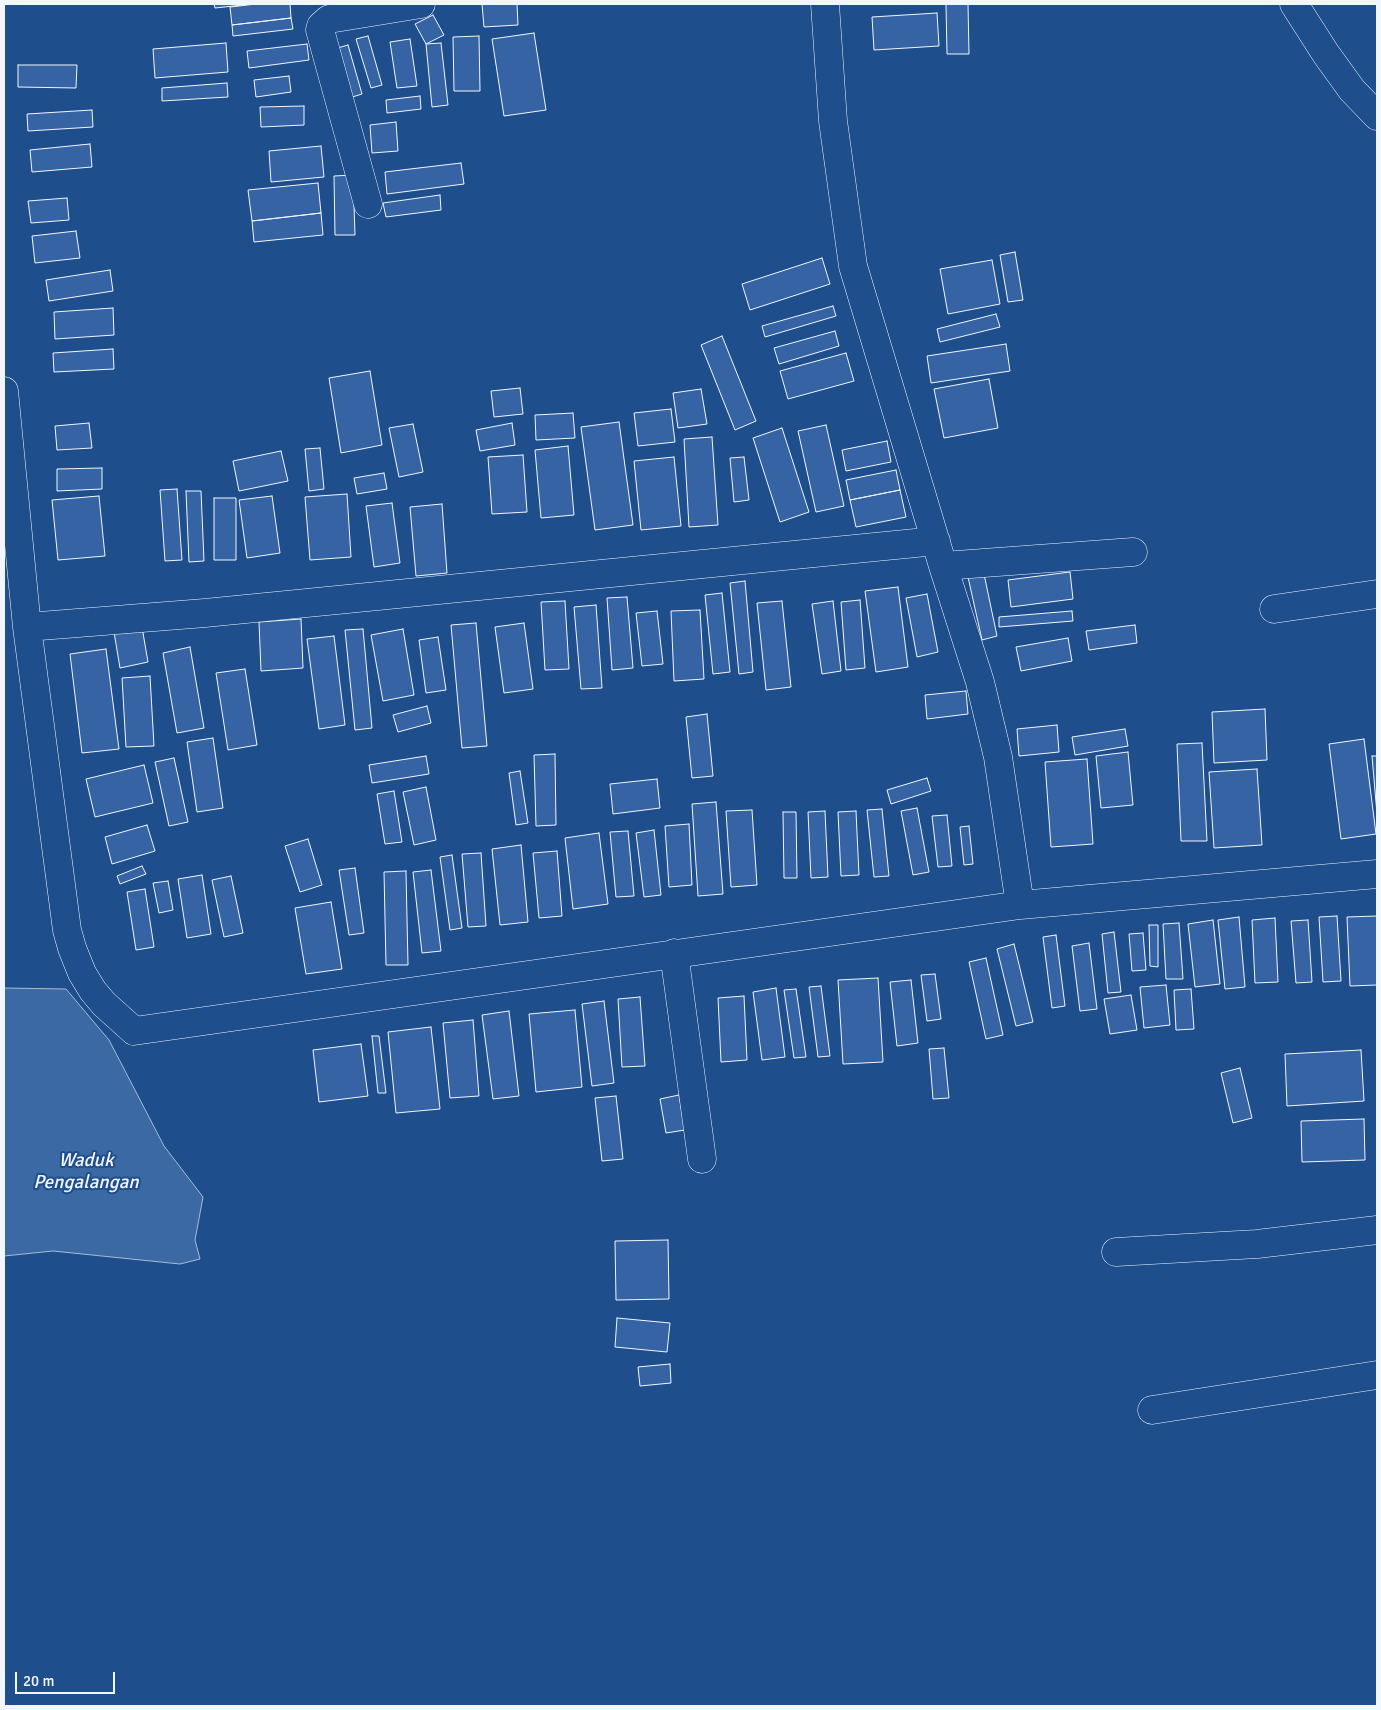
<!DOCTYPE html>
<style>
body{margin:0}
#map{position:relative;width:1381px;height:1710px;overflow:hidden;background:#1f4e8c;font-family:Signika,sans-serif}
canvas{display:block}
.frame{position:absolute;inset:0;border:5px solid #f2f6ff;pointer-events:none}
.scale{position:absolute;left:15px;top:1672px;width:100px;height:22px;box-sizing:border-box;border:2px solid #f2f6ff;border-top:0;padding-left:6px;font-size:15px;line-height:18px;white-space:nowrap;color:#f2f6ff;-webkit-text-stroke:4px #1f4e8c;paint-order:stroke}
</style>
<div id="map">
<canvas width="1381" height="1710"></canvas>
<div class="frame"></div>
<div class="scale">20 m</div>
</div>
<script>
const ctx = document.querySelector('canvas').getContext('2d');
ctx.lineJoin = 'round';
function fillPath(path, color) { ctx.fillStyle = color; ctx.fill(path, 'evenodd'); }
const toPath = rows => new Path2D(rows.map(r => 'M' + r).join(''));
function stroke(path, color, width, dash) { ctx.strokeStyle = color; ctx.lineWidth = width; ctx.lineCap = dash ? 'butt' : 'round'; ctx.setLineDash(dash || []); ctx.stroke(path); }
function drawText(font, color, halo, rows, align = 'center') {
  ctx.font = font + ' Signika,sans-serif'; ctx.lineWidth = 4; ctx.setLineDash([]); ctx.textBaseline = 'middle'; ctx.strokeStyle = halo; ctx.fillStyle = color; for (const [text, x, y, turn = 0] of rows) {
    ctx.save(); ctx.translate(x, y); ctx.rotate((+turn || 0) * Math.PI / 180); ctx.textAlign = isNaN(turn) ? turn : align; if (halo) ctx.strokeText(text, 0, 0); ctx.fillText(text, 0, 0); ctx.restore();
  }
}
const water = toPath([
 [4,988,66,989,109,1040,164,1146,203,1197,195,1240,200,1259,180,1264,53,1251,4,1256,4,988]
]);
fillPath(water, '#3b69a3');
stroke(water, '#a8bbd7', 1);
const building = toPath([
 [214,4,252,4,215,8,214,4],
 [256,4,290,4,291,18,232,25,230,7,256,4],
 [482,4,517,4,518,25,484,27,482,4],
 [946,4,968,4,969,54,947,54,946,4],
 [937,13,939,46,874,50,872,17,937,13],
 [433,15,444,35,426,44,415,24,433,15],
 [291,18,293,29,233,36,232,25,291,18],
 [534,33,546,110,504,116,492,39,534,33],
 [368,36,382,85,371,88,356,39,368,36],
 [479,36,480,91,454,91,453,37,479,36],
 [410,39,417,86,397,88,390,42,410,39],
 [226,43,228,72,155,78,153,49,226,43],
 [441,43,448,105,432,107,426,44,441,43],
 [307,44,309,60,249,68,247,51,307,44],
 [348,45,362,94,349,98,334,49,348,45],
 [18,65,77,65,76,88,18,87,18,65],
 [289,76,291,92,256,97,254,80,289,76],
 [227,83,228,97,162,101,162,88,227,83],
 [420,96,421,109,387,113,386,100,420,96],
 [304,106,304,125,261,127,260,107,304,106],
 [92,110,93,127,28,131,27,114,92,110],
 [396,122,398,151,372,153,370,125,396,122],
 [90,144,92,167,32,172,30,150,90,144],
 [321,146,324,177,271,182,269,151,321,146],
 [461,163,464,184,387,194,385,172,461,163],
 [353,175,355,235,335,235,334,176,353,175],
 [318,183,321,213,252,221,248,190,318,183],
 [440,195,441,210,386,217,383,203,440,195],
 [67,198,69,220,31,223,28,201,67,198],
 [321,213,323,235,254,242,252,221,321,213],
 [76,231,80,258,35,263,32,236,76,231],
 [1015,252,1023,300,1008,302,1000,255,1015,252],
 [822,258,830,284,750,310,742,284,822,258],
 [992,260,1000,304,948,314,940,269,992,260],
 [110,270,113,291,49,301,46,280,110,270],
 [833,306,836,316,765,337,762,326,833,306],
 [113,308,114,335,55,339,54,312,113,308],
 [996,314,1000,327,940,342,937,329,996,314],
 [835,331,839,346,779,364,774,348,835,331],
 [722,336,756,421,735,430,701,345,722,336],
 [1006,344,1010,371,931,383,927,356,1006,344],
 [113,349,114,369,54,372,53,353,113,349],
 [846,353,854,381,788,399,780,371,846,353],
 [370,371,382,445,341,453,329,378,370,371],
 [989,379,998,428,944,438,934,389,989,379],
 [520,388,523,414,494,417,491,391,520,388],
 [701,389,707,424,678,428,673,393,701,389],
 [671,409,675,442,638,446,634,413,671,409],
 [573,413,575,438,536,440,535,415,573,413],
 [619,422,633,525,595,530,581,427,619,422],
 [89,423,92,448,57,450,55,426,89,423],
 [512,423,515,445,480,451,476,430,512,423],
 [413,424,423,472,399,477,389,428,413,424],
 [826,425,844,506,816,512,798,431,826,425],
 [782,428,809,512,780,522,753,438,782,428],
 [712,437,718,525,689,527,684,439,712,437],
 [887,441,891,462,846,471,842,450,887,441],
 [568,446,574,515,541,518,535,450,568,446],
 [320,448,324,489,309,491,305,449,320,448],
 [281,451,288,481,239,491,233,461,281,451],
 [523,455,527,512,492,514,488,457,523,455],
 [674,457,681,526,641,530,634,461,674,457],
 [744,457,749,500,734,502,730,458,744,457],
 [102,468,102,489,57,491,57,469,102,468],
 [896,470,900,490,850,500,846,480,896,470],
 [384,473,387,489,357,494,354,478,384,473],
 [177,489,182,560,165,561,160,490,177,489],
 [900,490,906,517,856,527,850,500,900,490],
 [186,491,201,491,204,561,189,562,186,491],
 [347,494,351,557,310,560,305,497,347,494],
 [99,496,105,556,58,560,52,500,99,496],
 [272,496,280,553,247,558,239,500,272,496],
 [214,498,236,498,236,560,214,560,214,498],
 [392,503,400,563,374,567,366,506,392,503],
 [442,504,447,573,416,576,410,507,442,504],
 [1070,572,1073,599,1011,607,1008,580,1070,572],
 [984,574,997,636,982,640,968,577,984,574],
 [745,581,753,672,739,674,730,583,745,581],
 [898,587,908,667,876,672,865,591,898,587],
 [722,593,730,672,713,674,705,595,722,593],
 [927,594,938,652,917,657,906,598,927,594],
 [627,597,633,668,612,670,607,598,627,597],
 [860,600,865,668,846,670,841,602,860,600],
 [565,601,569,669,545,670,541,602,565,601],
 [782,601,791,687,766,690,757,603,782,601],
 [833,601,841,671,822,674,812,604,833,601],
 [596,605,602,688,581,689,574,607,596,605],
 [700,610,704,679,674,681,671,611,700,610],
 [657,611,663,664,642,666,636,613,657,611],
 [1072,611,1073,621,999,627,999,617,1072,611],
 [301,619,303,668,261,671,259,622,301,619],
 [476,623,487,746,462,748,451,625,476,623],
 [524,623,533,689,504,693,495,627,524,623],
 [1135,625,1137,643,1089,650,1086,631,1135,625],
 [142,627,148,662,120,668,114,632,142,627],
 [363,629,372,728,355,730,345,630,363,629],
 [403,629,414,695,383,701,371,635,403,629],
 [334,636,345,725,319,729,307,639,334,636],
 [438,637,446,690,426,693,419,640,438,637],
 [1068,638,1072,661,1021,671,1016,647,1068,638],
 [190,647,204,728,177,733,163,653,190,647],
 [106,649,119,749,82,753,70,654,106,649],
 [245,669,257,745,228,750,216,673,245,669],
 [150,676,154,746,126,747,122,678,150,676],
 [966,691,968,714,927,719,925,695,966,691],
 [427,706,431,723,398,732,393,715,427,706],
 [1265,709,1267,760,1214,763,1212,712,1265,709],
 [707,714,713,776,692,778,686,717,707,714],
 [1057,725,1059,752,1019,756,1017,729,1057,725],
 [1125,729,1128,746,1075,755,1072,737,1125,729],
 [213,738,223,808,197,812,187,742,213,738],
 [1364,739,1376,834,1341,839,1329,744,1364,739],
 [1202,743,1207,841,1181,841,1177,744,1202,743],
 [1128,752,1133,805,1101,808,1096,756,1128,752],
 [555,754,556,825,536,826,534,755,555,754],
 [426,756,429,774,372,783,369,765,426,756],
 [1372,756,1377,756,1377,814,1372,756],
 [174,758,188,822,169,826,155,762,174,758],
 [1087,759,1093,844,1051,847,1045,762,1087,759],
 [144,765,153,803,95,817,86,779,144,765],
 [1257,769,1262,845,1214,848,1209,772,1257,769],
 [520,771,528,823,516,825,509,773,520,771],
 [927,778,931,791,891,804,887,790,927,778],
 [657,779,660,808,613,814,610,784,657,779],
 [426,787,436,840,414,845,403,792,426,787],
 [394,791,402,842,385,844,377,794,394,791],
 [716,802,723,894,698,896,692,804,716,802],
 [917,808,929,872,913,875,901,811,917,808],
 [882,809,889,876,874,877,867,810,882,809],
 [752,810,757,885,731,887,726,811,752,810],
 [825,811,828,877,811,878,808,812,825,811],
 [856,811,859,875,841,876,838,812,856,811],
 [783,812,796,812,797,878,784,878,783,812],
 [947,815,952,866,938,867,932,816,947,815],
 [689,824,692,885,669,887,665,826,689,824],
 [147,825,155,851,112,864,105,837,147,825],
 [969,826,973,864,964,865,960,827,969,826],
 [654,830,661,895,644,897,636,833,654,830],
 [628,831,634,896,616,897,610,832,628,831],
 [599,833,608,904,573,909,565,838,599,833],
 [308,839,322,885,300,892,285,846,308,839],
 [521,845,528,922,500,925,492,849,521,845],
 [557,851,562,916,539,918,533,853,557,851],
 [481,853,486,926,468,927,462,854,481,853],
 [452,855,462,928,450,930,440,857,452,855],
 [142,866,146,874,120,884,117,876,142,866],
 [355,868,364,933,349,935,339,870,355,868],
 [431,870,441,951,422,953,413,872,431,870],
 [406,871,408,965,386,965,384,872,406,871],
 [202,875,211,934,187,938,178,879,202,875],
 [231,876,243,933,224,937,212,880,231,876],
 [168,881,173,910,159,913,153,883,168,881],
 [145,889,154,947,136,950,127,892,145,889],
 [331,902,342,969,306,974,295,908,331,902],
 [1337,916,1341,981,1323,982,1319,917,1337,916],
 [1377,916,1377,985,1350,986,1347,917,1377,916],
 [1239,917,1245,987,1225,989,1218,920,1239,917],
 [1275,918,1278,982,1255,983,1252,920,1275,918],
 [1213,920,1220,984,1195,987,1188,924,1213,920],
 [1308,920,1312,982,1296,983,1291,921,1308,920],
 [1179,923,1183,979,1166,979,1163,924,1179,923],
 [1149,925,1158,925,1158,967,1150,966,1149,925],
 [1114,932,1121,992,1108,993,1102,934,1114,932],
 [1143,933,1146,970,1132,971,1129,934,1143,933],
 [1056,935,1065,1006,1052,1008,1043,937,1056,935],
 [1089,943,1097,1009,1080,1011,1072,946,1089,943],
 [1014,944,1033,1022,1016,1026,997,949,1014,944],
 [986,958,1003,1035,986,1039,969,962,986,958],
 [935,974,941,1019,927,1021,921,975,935,974],
 [878,978,883,1062,843,1064,838,980,878,978],
 [911,980,918,1043,897,1046,890,982,911,980],
 [1166,985,1170,1025,1144,1028,1140,987,1166,985],
 [821,986,830,1056,818,1057,809,987,821,986],
 [776,988,785,1057,762,1060,753,992,776,988],
 [796,989,806,1057,794,1058,784,990,796,989],
 [1191,989,1194,1029,1176,1030,1174,990,1191,989],
 [1131,995,1137,1030,1110,1034,1104,999,1131,995],
 [744,996,747,1060,721,1062,718,998,744,996],
 [640,997,645,1066,622,1067,618,999,640,997],
 [604,1001,614,1083,592,1086,582,1004,604,1001],
 [575,1010,582,1087,536,1092,529,1014,575,1010],
 [509,1011,519,1096,493,1099,482,1015,509,1011],
 [473,1020,479,1096,450,1098,443,1023,473,1020],
 [431,1027,440,1109,396,1113,388,1032,431,1027],
 [372,1036,379,1036,386,1093,378,1093,372,1036],
 [361,1044,368,1096,319,1102,313,1050,361,1044],
 [944,1048,949,1098,933,1099,929,1049,944,1048],
 [1361,1050,1364,1101,1287,1106,1285,1054,1361,1050],
 [1240,1068,1252,1118,1233,1123,1221,1073,1240,1068],
 [679,1095,685,1130,666,1133,660,1099,679,1095],
 [616,1096,623,1159,602,1161,595,1098,616,1096],
 [1364,1119,1365,1160,1302,1162,1301,1121,1364,1119],
 [668,1240,669,1299,616,1300,615,1241,668,1240],
 [617,1318,670,1323,667,1352,615,1347,617,1318],
 [670,1364,671,1383,640,1386,638,1367,670,1364]
]);
fillPath(building, '#3563a3');
stroke(building, '#f2f6ff', 1);
const minor = toPath([
 [825,4,833,121,853,266,943,566,980,682,998,757,1020,905],
 [1294,4,1326,54,1352,90,1377,116],
 [368,204,320,30,321,26,329,19,421,4],
 [4,391,27,627,67,930,72,948,82,973,93,991,104,1004,134,1031,1020,905,1377,874],
 [943,566,1133,552],
 [1274,609,1377,594],
 [27,627,205,613,936,541],
 [674,953,702,1159],
 [1116,1252,1257,1244,1377,1230],
 [1152,1410,1377,1375]
]);
stroke(minor, '#f2f6ff', 29);
stroke(minor, '#1f4e8c', 28);
drawText('italic 19px', '#f2f6ff', '#1f4e8c', [
 ["Waduk",86,1161],
 ["Pengalangan",86,1183]
]);
</script>
